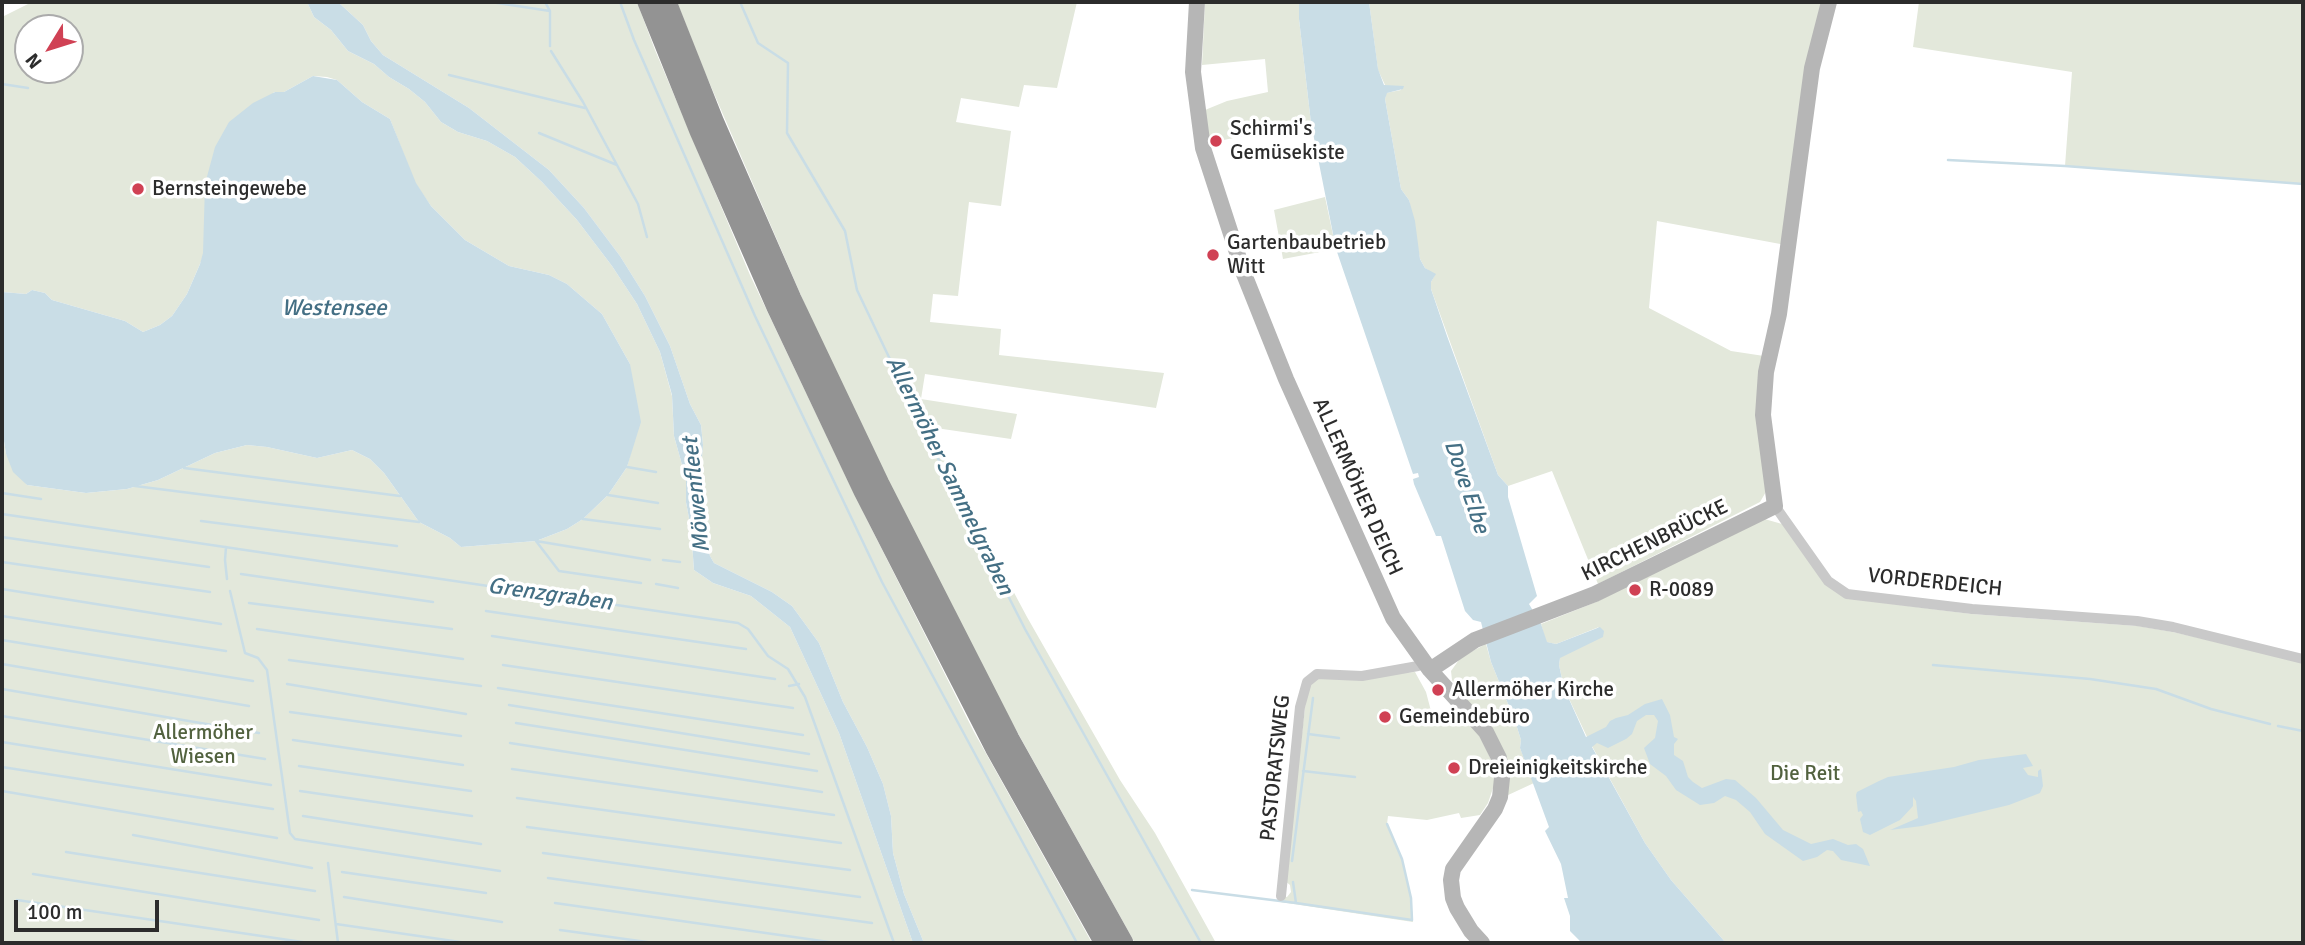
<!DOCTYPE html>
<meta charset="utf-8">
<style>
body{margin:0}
#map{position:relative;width:2305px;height:945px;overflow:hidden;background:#fff;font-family:Signika,sans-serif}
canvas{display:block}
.frame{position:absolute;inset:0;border:4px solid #2c2c2c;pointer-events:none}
.north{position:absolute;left:14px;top:14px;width:70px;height:70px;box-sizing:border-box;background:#fff;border:2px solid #ababab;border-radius:50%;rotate:232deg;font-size:19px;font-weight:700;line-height:28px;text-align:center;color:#2c2c2c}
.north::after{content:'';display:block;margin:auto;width:24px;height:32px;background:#d04154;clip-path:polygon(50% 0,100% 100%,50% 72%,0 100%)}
.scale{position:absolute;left:14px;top:900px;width:145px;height:32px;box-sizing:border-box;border:4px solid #2c2c2c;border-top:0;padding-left:9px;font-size:21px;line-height:24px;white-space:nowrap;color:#2c2c2c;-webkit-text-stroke:5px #fff;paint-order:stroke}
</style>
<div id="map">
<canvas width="2305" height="945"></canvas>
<div class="frame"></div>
<div class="north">N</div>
<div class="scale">100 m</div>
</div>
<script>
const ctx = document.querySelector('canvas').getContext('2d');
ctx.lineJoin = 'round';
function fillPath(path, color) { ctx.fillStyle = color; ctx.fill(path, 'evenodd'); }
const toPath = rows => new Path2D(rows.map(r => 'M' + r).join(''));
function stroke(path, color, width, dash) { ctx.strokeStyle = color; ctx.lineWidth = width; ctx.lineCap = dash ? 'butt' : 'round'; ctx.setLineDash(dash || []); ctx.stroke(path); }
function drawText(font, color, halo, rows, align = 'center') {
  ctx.font = font + ' Signika,sans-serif'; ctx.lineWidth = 7; ctx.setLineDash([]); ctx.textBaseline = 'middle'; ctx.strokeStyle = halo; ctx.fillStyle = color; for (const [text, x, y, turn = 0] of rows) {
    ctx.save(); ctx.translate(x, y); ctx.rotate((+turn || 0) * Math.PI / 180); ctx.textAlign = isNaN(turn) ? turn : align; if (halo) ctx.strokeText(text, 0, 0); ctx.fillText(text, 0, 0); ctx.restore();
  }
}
fillPath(toPath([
 [32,2,307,2,314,17,331,30,348,51,374,64,389,77,409,89,425,102,441,122,458,132,487,141,515,157,542,182,577,220,612,266,637,304,660,352,672,396,674,436,686,479,686,502,691,529,694,570,713,583,751,596,790,627,839,733,913,943,2,943,2,428,6,454,27,485,86,493,127,489,158,480,215,453,247,445,267,447,317,458,352,450,370,459,384,473,419,522,450,538,461,547,536,541,567,529,583,519,608,495,627,467,631,452,630,364,602,314,567,284,549,275,509,266,465,240,431,206,415,183,390,119,362,102,337,80,327,77,313,76,284,92,274,92,187,294,172,316,160,325,143,332,125,321,52,300,45,293,32,290,26,294,2,292,2,17],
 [28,28,70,28,70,70,28,70],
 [338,2,637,2,655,50,750,275,856,498,974,732,1092,943,924,943,904,894,893,853,891,816,883,784,867,747,843,702,819,643,792,606,772,592,714,563,710,556,703,531,700,481,703,445,701,425,690,404,670,346,645,296,620,256,584,208,549,170,469,108,383,55,371,41,363,25],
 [677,2,1077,2,1057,88,1024,85,1019,107,961,98,956,122,1011,131,1001,206,969,202,958,296,933,294,930,322,1001,329,999,355,1164,373,1156,408,925,374,921,399,1017,414,1011,439,929,427,956,484,1027,617,1120,780,1155,833,1216,943,1135,943,957,624,818,335,703,68],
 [1205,2,1299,2,1299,19,1311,123,1208,143,1205,110,1227,101,1268,92,1265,59,1202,65],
 [1369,2,1822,2,1791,246,1657,221,1649,308,1731,351,1764,356,1767,490,1760,502,1598,584,1552,471,1508,486,1498,475,1431,289,1431,282,1435,275,1425,268,1420,259,1409,200,1401,189,1385,99,1386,93,1401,90,1402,86,1386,87,1378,70],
 [1919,2,2303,2,2303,184,2065,166,2072,72,1913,47],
 [1325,197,1336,249,1283,259,1274,210],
 [1761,518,1782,524,1845,598,1972,614,2138,626,2173,632,2303,662,2303,943,1726,943,1671,880,1645,843,1587,737,1564,688,1559,665,1560,657,1599,627,1556,644,1546,642,1541,624,1596,602],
 [1486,644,1491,662,1515,721,1521,740,1520,748,1534,783,1506,796,1507,781,1452,680,1451,671,1461,657],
 [1415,672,1426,692,1431,711,1438,714,1448,713,1470,724,1483,740,1495,770,1494,785,1488,803,1480,815,1461,818,1459,813,1427,820,1388,816,1387,824,1402,859,1411,898,1413,922,1280,902,1281,896,1287,897,1291,892,1290,885,1285,881,1307,690,1312,682,1319,677]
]), '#e3e8db');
fillPath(toPath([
 [307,2,338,2,363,25,371,41,383,55,469,108,549,170,584,208,620,256,645,296,670,346,690,404,701,425,703,445,700,481,703,531,710,556,714,563,772,592,792,606,819,643,843,702,867,747,883,784,891,816,893,853,904,894,924,943,913,943,839,733,790,627,751,596,713,583,694,570,691,529,686,502,686,479,674,436,672,395,660,352,637,304,612,266,577,220,542,182,515,157,487,141,458,132,441,122,425,102,409,89,389,77,374,64,348,51,331,30,314,17],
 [1299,2,1369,2,1378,69,1384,85,1404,86,1403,89,1387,93,1385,99,1401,189,1409,200,1415,221,1420,259,1425,268,1436,274,1431,282,1431,289,1447,336,1498,475,1508,486,1508,497,1537,596,1529,604,1541,624,1547,642,1556,644,1600,627,1604,631,1603,637,1560,658,1559,665,1564,688,1586,737,1606,727,1610,721,1616,718,1628,715,1645,704,1662,699,1670,715,1674,737,1678,739,1674,744,1674,755,1683,761,1688,777,1693,782,1702,788,1726,779,1735,780,1756,798,1783,830,1811,844,1833,839,1848,845,1856,844,1863,849,1870,866,1841,860,1833,851,1827,850,1817,857,1803,861,1765,834,1750,812,1736,800,1725,796,1714,803,1700,805,1676,790,1666,776,1650,764,1644,748,1655,738,1658,721,1654,715,1646,715,1637,721,1632,734,1626,739,1608,748,1597,743,1592,747,1645,843,1671,880,1726,943,1582,943,1570,931,1570,916,1564,898,1568,898,1561,864,1545,831,1549,827,1520,748,1521,740,1515,721,1491,662,1481,622,1473,620,1465,611,1441,536,1436,536,1414,484,1413,479,1419,477,1418,473,1413,474,1336,249,1311,123,1299,19],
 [313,76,337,80,362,102,390,119,416,183,431,206,465,240,509,266,549,275,567,284,602,314,630,364,641,422,627,467,608,495,583,519,567,529,536,541,461,547,450,538,419,522,384,473,370,459,352,450,317,458,267,447,247,445,215,453,158,480,127,489,86,493,27,485,13,472,6,454,2,428,2,292,26,294,32,290,45,293,52,300,125,321,143,332,160,325,172,316,187,294,200,264,203,253,205,184,215,147,229,122,253,103,275,92,284,92],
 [2026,754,2033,766,2023,768,2028,775,2038,777,2038,771,2041,769,2043,786,2040,793,2009,805,1922,826,1890,830,1918,818,1916,801,1913,797,1913,806,1900,820,1870,835,1863,832,1860,819,1863,815,1861,811,1858,812,1856,795,1857,792,1879,781,1888,777,1954,767,1979,760]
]), '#c9dde6');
stroke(toPath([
 [491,2,550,11],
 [545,2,550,11,550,46],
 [620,2,634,40,755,316,882,582,1077,943],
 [740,2,758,43,788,63,787,133,845,231,857,290,926,435,1025,629,1201,943],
 [551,51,583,102,638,204,647,237],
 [449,75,585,108],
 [2,84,28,88],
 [539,133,617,165],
 [1948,160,2065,166,2303,184],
 [627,467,656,472],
 [184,468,400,496],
 [135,486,419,522],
 [2,493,41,499],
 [608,495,658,503],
 [2,514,738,623,748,629,768,656,788,669,805,697,894,943],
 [583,519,660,529],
 [201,521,397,546],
 [2,537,209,567],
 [536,541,559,571,641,583],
 [536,541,650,560],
 [226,547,225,560,227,579],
 [663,560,680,562],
 [2,562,210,592],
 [241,574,433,602],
 [656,584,678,588],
 [2,589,221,624],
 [230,591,245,653,258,658,267,670,290,833,295,839,500,871],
 [249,603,452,629],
 [486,611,746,649],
 [2,616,226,651],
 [257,629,463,659],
 [492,636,775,679],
 [2,640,253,681],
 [289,660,481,686],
 [2,664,249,706],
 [503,665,793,708],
 [1933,665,2090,679,2156,689,2211,709,2270,724],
 [287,684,466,714],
 [789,686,799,684],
 [498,688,803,735],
 [2,689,259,733],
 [509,705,809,754],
 [290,712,461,736],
 [2,716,265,759],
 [516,723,817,771],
 [2278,726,2303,731],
 [1308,734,1339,738],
 [293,740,463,765],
 [2,742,271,785],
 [510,743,822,792],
 [299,766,471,791],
 [2,767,273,809],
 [512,769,834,815],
 [1303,771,1355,777],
 [2,791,277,838],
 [300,791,472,816],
 [517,798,841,843],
 [303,816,481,844],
 [527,827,850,870],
 [133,835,312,868],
 [66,852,315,891],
 [543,853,860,897],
 [1292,861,1313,698],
 [328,863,338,943],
 [342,872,486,893],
 [33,874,319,920],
 [548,878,872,923],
 [1293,882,1296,903,1412,920,1411,898,1402,859,1387,824],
 [1192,890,1296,903],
 [344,897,502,922],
 [17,900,309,943],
 [555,903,836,943],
 [336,924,467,943],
 [560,930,654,943]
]), '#c9dde6', 2.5);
stroke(toPath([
 [1775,506,1828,581,1847,594,1972,609,2137,621,2173,627,2303,659],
 [1281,896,1300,707,1307,682,1317,674,1362,676,1418,666,1424,663]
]), '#c9c9c9', 10);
stroke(toPath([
 [1197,2,1193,72,1203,148,1244,274,1286,379,1393,618,1430,670,1486,732,1499,758,1502,778,1500,797,1495,809,1453,869,1451,880,1453,898,1457,908,1471,931,1482,943],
 [1430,670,1475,640,1595,594,1775,506,1763,415,1766,372,1779,314,1812,68,1829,2]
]), '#b6b6b6', 16);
stroke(toPath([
 [648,2,700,131,777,307,864,491,995,747,1105,943],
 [666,2,714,123,791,299,879,484,1009,739,1123,943]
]), '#939393', 21);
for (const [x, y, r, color] of [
 [1216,141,7,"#d04154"],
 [138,189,7,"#d04154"],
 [1213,255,7,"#d04154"],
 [1635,590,7,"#d04154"],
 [1438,690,7,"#d04154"],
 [1385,717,7,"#d04154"],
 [1454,768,7,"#d04154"]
]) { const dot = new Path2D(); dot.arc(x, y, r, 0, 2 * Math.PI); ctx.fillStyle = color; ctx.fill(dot); stroke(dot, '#fff', 2.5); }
drawText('21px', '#2c2c2c', '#fff', [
 ["Schirmi's",1230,129],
 ["Gemüsekiste",1230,153],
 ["Bernsteingewebe",152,189],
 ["Gartenbaubetrieb",1227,243],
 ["Witt",1227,267],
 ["R-0089",1649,590],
 ["Allermöher Kirche",1452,690],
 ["Gemeindebüro",1399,717],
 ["Dreieinigkeitskirche",1468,768]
], 'left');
drawText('21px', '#2c2c2c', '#fff', [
 ["ALLERMÖHER DEICH",1357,487,66],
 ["KIRCHENBRÜCKE",1655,541,-26],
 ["VORDERDEICH",1935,583,6],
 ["PASTORATSWEG",1276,768,-84]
]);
drawText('21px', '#52623f', '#fff', [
 ["Allermöher",203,733],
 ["Wiesen",203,757],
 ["Die Reit",1805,774]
]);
drawText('italic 23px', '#446f84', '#fff', [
 ["Westensee",334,309],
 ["Allermöher Sammelgraben",949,476,64],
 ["Dove Elbe",1466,487,71],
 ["Möwenfleet",697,495,-96],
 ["Grenzgraben",550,595,8]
]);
</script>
